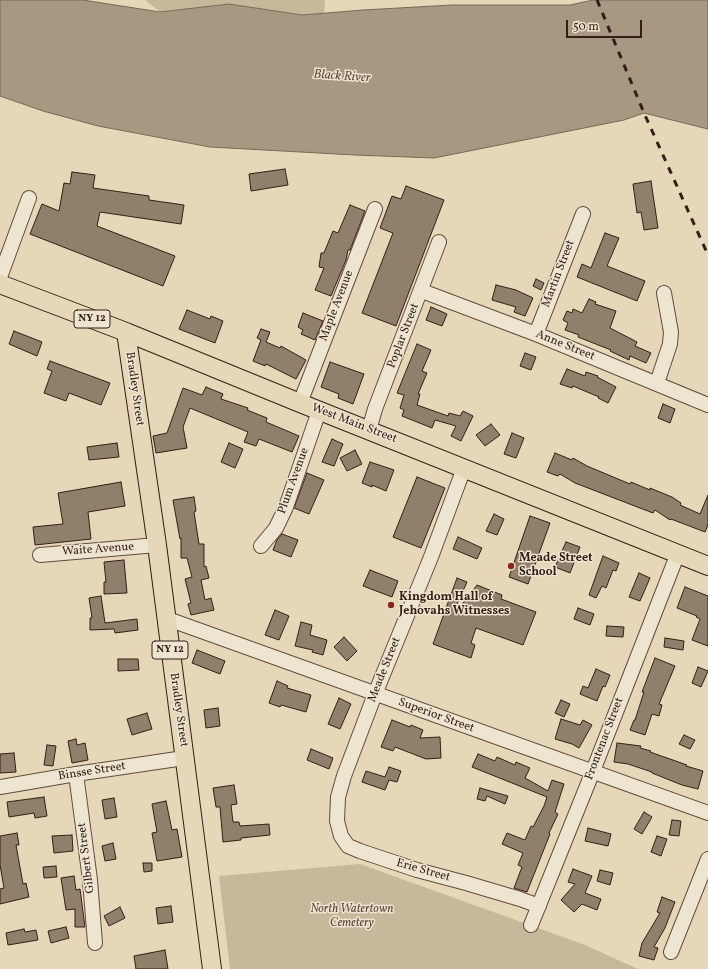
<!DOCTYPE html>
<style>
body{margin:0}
#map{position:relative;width:708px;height:969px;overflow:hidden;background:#e5d7b7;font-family:Vollkorn,serif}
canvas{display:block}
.scale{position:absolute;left:566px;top:20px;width:76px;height:18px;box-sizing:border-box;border:2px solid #331f17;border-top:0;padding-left:5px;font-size:12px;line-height:14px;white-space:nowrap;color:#331f17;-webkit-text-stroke:3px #eee5d0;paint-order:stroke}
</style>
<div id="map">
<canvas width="708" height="969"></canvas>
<div class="scale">50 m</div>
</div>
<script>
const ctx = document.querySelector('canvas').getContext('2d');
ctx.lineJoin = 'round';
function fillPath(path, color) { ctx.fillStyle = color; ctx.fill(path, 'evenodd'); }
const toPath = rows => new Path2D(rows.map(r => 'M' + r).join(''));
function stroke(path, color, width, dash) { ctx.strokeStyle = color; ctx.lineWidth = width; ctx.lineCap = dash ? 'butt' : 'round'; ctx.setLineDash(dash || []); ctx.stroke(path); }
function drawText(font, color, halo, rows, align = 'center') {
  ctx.font = font + ' Vollkorn,serif'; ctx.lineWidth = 3; ctx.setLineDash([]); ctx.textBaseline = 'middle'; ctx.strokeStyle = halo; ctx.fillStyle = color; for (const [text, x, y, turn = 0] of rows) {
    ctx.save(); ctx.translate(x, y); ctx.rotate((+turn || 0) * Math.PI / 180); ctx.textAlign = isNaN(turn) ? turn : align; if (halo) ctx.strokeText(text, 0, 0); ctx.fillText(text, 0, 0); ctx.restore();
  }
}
fillPath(toPath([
 [145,0,325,0,325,3,324,13,302,15,229,4,160,12],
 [360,864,585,945,638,969,230,969,219,876]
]), '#c7b89c');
const water = toPath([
 [0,0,83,0,160,12,229,4,302,15,363,10,452,5,570,5,593,0,708,0,708,129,644,113,624,120,434,158,355,155,210,147,98,126,43,111,0,96,0,0]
]);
fillPath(water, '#a89881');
stroke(water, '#796857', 1);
const building = toPath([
 [285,169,288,185,251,191,249,174,285,169],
 [72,172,95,175,93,188,149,196,149,200,184,205,181,224,100,212,97,226,175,256,163,286,30,234,42,204,59,211,64,183,70,184,72,172],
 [651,181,658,228,644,230,641,212,637,213,633,184,651,181],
 [406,186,444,200,396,326,362,313,393,233,380,228,392,196,401,199,406,186],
 [350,205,365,211,350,250,348,250,346,260,331,296,315,290,324,268,319,267,321,253,324,253,333,231,338,233,350,205],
 [605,233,619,238,607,266,645,281,637,301,577,277,582,264,591,268,605,233],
 [536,279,544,283,541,290,533,286,536,279],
 [496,285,516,290,533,298,525,316,514,312,516,307,492,300,496,285],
 [589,299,596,302,595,304,616,311,610,328,637,342,635,346,651,353,646,363,630,356,629,360,610,351,611,350,578,337,579,335,565,330,568,323,563,320,567,311,572,313,573,309,582,313,589,299],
 [431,307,447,314,442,326,426,320,431,307],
 [187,310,210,319,211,316,223,321,215,343,179,329,187,310],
 [303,313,323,321,315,340,301,334,303,330,298,327,303,313],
 [261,329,270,332,266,342,280,348,281,346,306,360,296,379,266,364,265,366,253,361,261,340,257,338,261,329],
 [14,331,42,342,37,356,9,344,14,331],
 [417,344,431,350,422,371,427,373,418,394,420,394,417,405,448,416,449,413,460,416,463,411,473,416,461,441,451,436,456,426,435,420,432,428,402,416,404,410,400,408,404,395,397,393,417,344],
 [525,353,536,357,531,370,520,366,525,353],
 [50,361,110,383,101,405,69,393,66,401,44,393,52,371,47,369,50,361],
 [330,362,364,374,353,404,338,398,339,394,321,387,330,362],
 [567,369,585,376,586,372,598,376,597,377,616,387,608,403,598,398,599,397,573,386,572,388,560,384,567,369],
 [206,387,223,394,221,399,248,408,247,410,267,418,266,422,299,436,292,452,259,439,256,446,244,442,248,432,190,408,183,427,187,448,156,453,153,436,167,433,183,388,202,395,206,387],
 [663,404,675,409,670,423,658,418,663,404],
 [491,424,500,435,485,446,476,435,491,424],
 [512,433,524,438,516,458,504,454,512,433],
 [332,439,343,444,334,466,322,462,332,439],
 [117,443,119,457,89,460,87,447,117,443],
 [229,443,243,449,235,468,221,462,229,443],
 [355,450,362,464,347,471,340,458,355,450],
 [555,453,572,460,573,458,587,466,630,484,631,482,650,490,650,488,672,497,681,503,680,505,700,514,708,495,708,525,705,532,671,519,670,520,655,510,653,513,575,483,560,474,558,476,547,472,555,453],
 [370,462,394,470,386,491,372,485,372,487,362,483,370,462],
 [307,473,324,480,309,514,294,508,307,473],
 [417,477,445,488,421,548,393,537,417,477],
 [121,482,125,506,88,512,91,539,35,545,33,527,63,524,58,493,121,482],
 [194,497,196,511,194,512,199,544,204,544,204,567,206,566,209,578,201,580,205,600,211,598,214,610,191,615,188,604,191,603,185,579,192,577,187,558,181,558,181,538,180,539,173,500,194,497],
 [494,514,504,519,497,535,486,531,494,514],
 [530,516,550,523,528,584,509,577,530,516],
 [282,534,298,540,291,557,273,550,277,540,282,534],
 [458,537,482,548,477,559,453,549,458,537],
 [566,542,580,547,570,573,555,567,566,542],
 [603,556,619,563,616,571,613,570,606,588,602,586,596,598,589,595,603,556],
 [124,560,127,593,104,594,104,582,106,582,104,562,124,560],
 [370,570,398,581,392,597,363,586,370,570],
 [639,573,650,578,640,601,629,597,639,573],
 [457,578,467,582,454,611,456,612,477,585,502,595,501,599,536,612,523,645,476,628,471,643,475,645,471,658,433,644,457,578],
 [685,587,708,596,708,646,692,640,700,619,696,617,697,616,677,608,685,587],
 [101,596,105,623,137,619,138,630,115,633,114,629,90,630,90,618,92,618,89,598,101,596],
 [578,608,594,614,590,625,574,619,578,608],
 [275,610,289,616,279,640,265,635,275,610],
 [301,622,312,625,310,635,327,640,323,655,312,652,313,650,295,646,301,622],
 [607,626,624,627,623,637,606,636,607,626],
 [344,637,357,651,347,661,334,647,344,637],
 [665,638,684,641,683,650,664,647,665,638],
 [197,650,225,661,220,674,192,663,197,650],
 [655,658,675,666,659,704,662,705,659,716,652,714,645,735,630,730,634,720,635,720,644,692,642,692,655,658],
 [118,659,138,659,139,670,118,671,118,659],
 [698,667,708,671,701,687,692,683,698,667],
 [596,669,610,675,605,687,603,686,597,701,580,694,583,686,588,688,596,669],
 [277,681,288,686,287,688,311,695,306,712,281,705,280,707,269,703,277,681],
 [339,698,351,704,340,729,328,724,339,698],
 [561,700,570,704,564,717,555,713,561,700],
 [218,708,220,726,206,728,204,710,218,708],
 [147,713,152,729,132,735,127,719,147,713],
 [561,719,580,725,583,720,592,725,579,748,572,744,555,739,561,719],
 [392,720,410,727,411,725,423,730,420,738,440,737,441,758,426,759,395,747,393,751,381,747,392,720],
 [684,735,695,740,690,749,679,744,684,735],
 [76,739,77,745,85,743,88,760,72,763,68,741,76,739],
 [617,743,641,746,640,748,651,751,650,752,687,765,686,766,703,771,698,789,682,785,652,773,652,772,628,764,614,762,617,743],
 [47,745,56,746,53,766,44,765,47,745],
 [311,749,333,758,329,769,307,760,311,749],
 [14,753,16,772,0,773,0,754,14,753],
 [478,754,495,761,497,757,515,765,516,762,530,768,525,778,548,791,552,780,564,784,555,812,558,814,549,833,550,834,527,892,514,888,522,867,518,865,523,853,502,844,507,833,525,840,531,826,533,827,544,806,547,797,472,767,478,754],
 [389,767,401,771,397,782,389,780,385,790,362,782,366,771,385,777,389,767],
 [234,785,237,804,231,805,233,822,239,822,240,826,269,824,270,835,241,838,241,840,223,842,220,807,216,807,213,788,234,785],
 [480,788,508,796,505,804,487,796,485,801,477,799,480,788],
 [44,797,47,816,35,818,34,813,9,817,7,802,44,797],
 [114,798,117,817,105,819,102,800,114,798],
 [166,801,172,830,177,829,182,857,157,861,152,833,157,832,152,804,166,801],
 [644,812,652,817,642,834,634,829,644,812],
 [672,820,681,821,679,836,669,835,672,820],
 [588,828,611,834,608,846,585,841,588,828],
 [17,833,19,845,16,845,23,884,26,883,29,897,0,904,0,889,4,888,0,865,0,836,17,833],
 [72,835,73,851,54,853,52,836,72,835],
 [657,836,667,839,661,856,651,852,657,836],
 [113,843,116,859,105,861,102,846,113,843],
 [143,863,152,863,152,871,144,872,143,863],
 [56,866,57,877,44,878,43,867,56,866],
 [573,869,592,876,585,893,601,899,597,910,582,904,574,912,561,900,575,884,568,882,573,869],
 [600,870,613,873,610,885,597,881,600,870],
 [74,876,76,890,80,889,85,927,75,927,75,909,66,910,61,878,74,876],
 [662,897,675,902,665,928,654,947,658,948,654,960,639,956,642,943,660,913,657,912,662,897],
 [171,906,173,922,158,924,156,908,171,906],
 [120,907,125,918,109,926,104,916,120,907],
 [66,927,69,938,51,943,48,931,66,927],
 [24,929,25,932,36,930,38,940,8,945,6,933,24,929],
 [165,950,168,969,136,969,134,956,165,950]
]);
fillPath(building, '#907f6a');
stroke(building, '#331f17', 1);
const minor = toPath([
 [0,277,29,198],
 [422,291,536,334,708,405],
 [536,334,583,214],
 [657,383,670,344,671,332,664,293],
 [300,403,375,209],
 [369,430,375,409,439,242],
 [464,468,431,557,375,694,344,776,338,797,337,821,341,836,348,846,360,851,417,870,466,883,520,899,539,906],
 [261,546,276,528,286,507,319,411],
 [40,555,157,545],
 [165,618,708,813],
 [76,774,90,880,95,943],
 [0,787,76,774,184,758],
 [531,925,593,771,678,553],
 [671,952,708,859]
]);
const major = toPath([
 [0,284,126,332,300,403,708,566],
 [126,332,157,545,212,969]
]);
stroke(minor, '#604d3f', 16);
stroke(major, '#331f17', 20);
stroke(minor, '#eee5d0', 14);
stroke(major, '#e5d7b7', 18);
stroke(toPath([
 [597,0,644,113,708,255]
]), '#331f17', 3, [7, 7]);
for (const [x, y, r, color] of [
 [511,566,4,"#8f2418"],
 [391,605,4,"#8f2418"]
]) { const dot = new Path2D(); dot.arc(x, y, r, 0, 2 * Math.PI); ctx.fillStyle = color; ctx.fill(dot); stroke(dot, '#eee5d0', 1.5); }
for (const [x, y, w] of [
 [92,319,36],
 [170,650,36]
]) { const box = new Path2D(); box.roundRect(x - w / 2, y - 9, w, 18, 3); ctx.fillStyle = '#eee5d0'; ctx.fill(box); stroke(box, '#331f17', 1); }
drawText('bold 11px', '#331f17', null, [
 ["NY 12",92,319],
 ["NY 12",170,650]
]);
drawText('12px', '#331f17', '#eee5d0', [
 ["Martin Street",559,274,-69],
 ["Maple Avenue",337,306,-69],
 ["Poplar Street",404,336,-69],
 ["Anne Street",565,346,22],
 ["Bradley Street",134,389,82],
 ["West Main Street",354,424,21],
 ["Plum Avenue",294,481,-70],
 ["Waite Avenue",98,550,-4],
 ["Meade Street",385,670,-68],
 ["Bradley Street",178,710,82],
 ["Superior Street",436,716,20],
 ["Frontenac Street",605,739,-69],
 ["Binsse Street",92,772,-9],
 ["Gilbert Street",87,858,-97],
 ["Erie Street",423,871,16]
]);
drawText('bold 12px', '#331f17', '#eee5d0', [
 ["Meade Street",519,559],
 ["School",519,573],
 ["Kingdom Hall of",399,598],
 ["Jehovahs Witnesses",399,612]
], 'left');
drawText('italic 12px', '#584538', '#eee5d0', [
 ["North Watertown",352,910],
 ["Cemetery",352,924]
]);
drawText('italic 13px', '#5c493c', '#eee5d0', [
 ["Black River",342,77,4]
]);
</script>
